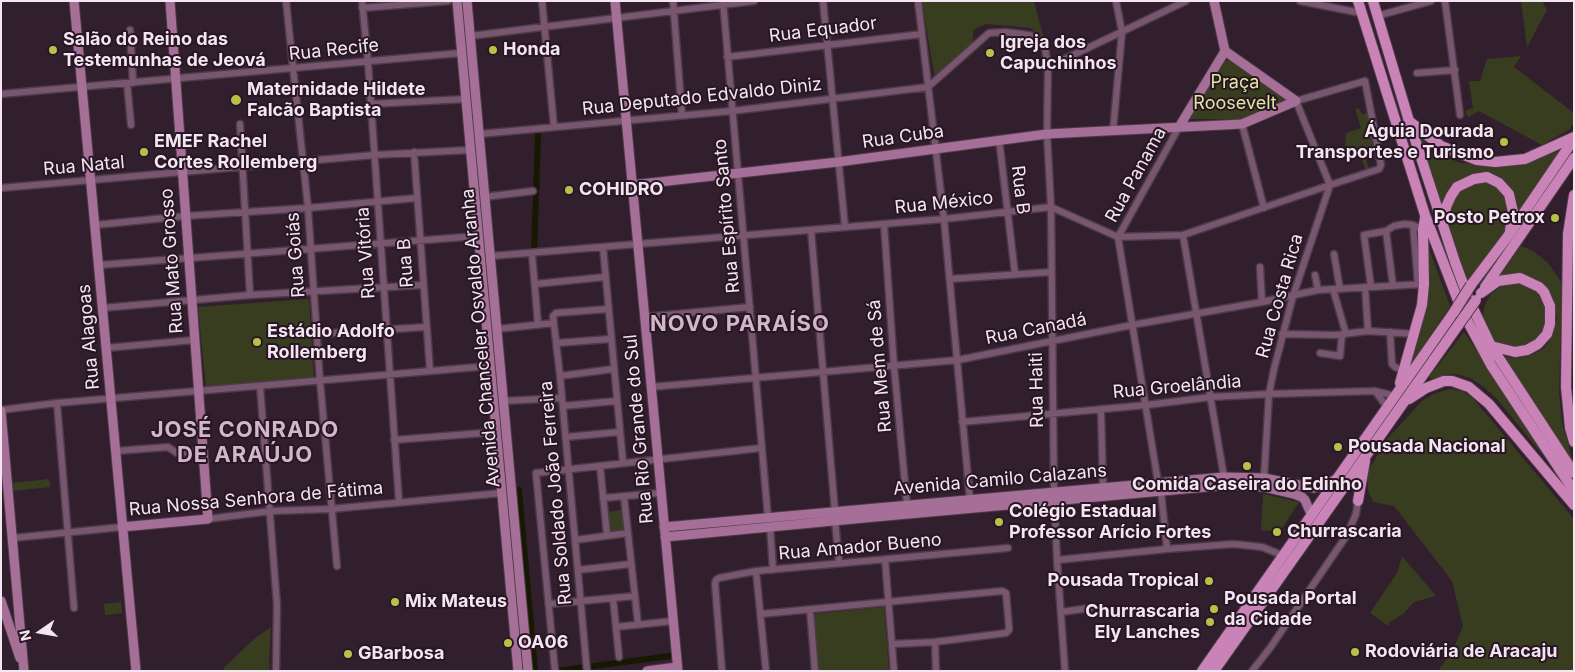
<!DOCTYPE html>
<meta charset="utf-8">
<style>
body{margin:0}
#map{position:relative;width:1575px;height:672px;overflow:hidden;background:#321f2d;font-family:Inter,sans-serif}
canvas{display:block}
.frame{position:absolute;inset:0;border:2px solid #f4e6f0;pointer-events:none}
.north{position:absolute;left:15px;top:607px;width:50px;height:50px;-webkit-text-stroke:4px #281624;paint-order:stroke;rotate:257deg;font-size:14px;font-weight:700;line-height:20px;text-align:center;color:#f4e6f0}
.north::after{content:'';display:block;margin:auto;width:18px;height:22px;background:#f4e6f0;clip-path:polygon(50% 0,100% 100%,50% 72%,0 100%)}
</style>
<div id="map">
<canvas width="1575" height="672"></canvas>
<div class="frame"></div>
<div class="north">N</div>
</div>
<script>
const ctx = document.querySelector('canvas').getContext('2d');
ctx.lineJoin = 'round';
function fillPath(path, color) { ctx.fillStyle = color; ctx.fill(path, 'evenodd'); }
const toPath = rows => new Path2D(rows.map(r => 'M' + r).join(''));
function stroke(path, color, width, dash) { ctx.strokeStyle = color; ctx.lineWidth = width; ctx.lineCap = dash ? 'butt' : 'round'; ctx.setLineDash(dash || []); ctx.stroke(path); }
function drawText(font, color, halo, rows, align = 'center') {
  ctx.font = font + ' Inter,sans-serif'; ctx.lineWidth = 4; ctx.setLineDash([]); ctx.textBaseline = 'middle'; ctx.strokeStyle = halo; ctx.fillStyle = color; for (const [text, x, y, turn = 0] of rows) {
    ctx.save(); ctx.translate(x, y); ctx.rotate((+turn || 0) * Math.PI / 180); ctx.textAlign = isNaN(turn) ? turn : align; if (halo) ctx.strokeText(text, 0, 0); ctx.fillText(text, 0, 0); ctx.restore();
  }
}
fillPath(toPath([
 [922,1,1034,1,1044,39,1031,28,986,24,973,30,973,43,935,79],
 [1521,1,1542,1,1547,10,1527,47],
 [1521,56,1514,67,1574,113,1574,122,1570,129,1542,145,1479,111,1468,117,1465,111,1473,108,1469,81,1480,81,1487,59],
 [1233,60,1287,100,1243,119,1189,119,1223,61],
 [1359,108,1362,114,1368,113,1373,147,1364,152,1369,170,1366,170,1358,150,1350,153,1345,146,1346,133,1361,128,1355,109],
 [1416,133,1433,150,1448,158,1461,163,1515,166,1559,151,1515,217,1498,180,1465,180,1441,215],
 [1483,179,1503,191,1510,210,1507,229,1465,286,1448,233,1449,209,1458,189],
 [1424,235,1450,306,1407,370,1418,335],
 [1521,246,1533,251,1548,263,1562,283,1559,393,1562,423,1573,461,1570,463,1502,356,1514,358,1526,357,1542,350,1549,342,1557,318,1553,302,1540,282,1522,274,1494,283],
 [1509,283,1519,283,1540,292,1546,302,1549,324,1536,343,1515,350,1495,342,1488,334,1484,324,1483,314,1485,304,1491,294,1499,288],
 [309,299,314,377,206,387,198,307],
 [1464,332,1545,450,1541,453,1497,399,1484,387,1470,378,1456,374,1444,375,1433,381,1429,377],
 [1450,389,1462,391,1472,397,1574,519,1574,671,1438,671,1454,648,1463,626,1452,581,1394,506,1373,502,1368,491,1368,471,1388,438,1422,401,1433,394],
 [49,479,50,487,13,491,12,483],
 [1263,494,1299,502,1281,530,1261,531],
 [622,510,624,538,610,539,607,512],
 [1402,556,1436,596,1414,602,1403,614,1390,622,1388,626,1370,613,1397,573],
 [121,602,122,613,105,615,104,604],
 [884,607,889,671,819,671,814,614],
 [271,627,269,660,270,671,224,671,223,669,254,639]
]), '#393d20');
stroke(toPath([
 [534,253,538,134],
 [519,490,535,671],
 [556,671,670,656]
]), '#161802', 6);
const street = toPath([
 [286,1,308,208,320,381,337,566],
 [362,1,368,62,399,502],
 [542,1,554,127],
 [673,1,682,115],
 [723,1,768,518],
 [823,1,845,227],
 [918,1,944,219,970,500],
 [1300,1,1361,13],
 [1445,1,1460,115],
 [362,8,448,1],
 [1377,16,1431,1],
 [130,30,133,83],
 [470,36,754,1],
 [727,57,922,34],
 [1048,67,1186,1],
 [1417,73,1455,70],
 [127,83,131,125],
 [1,94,461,53],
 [371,104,466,99],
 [240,124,250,295],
 [1242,124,1264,208],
 [1113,131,1122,32,1116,1],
 [479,134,732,111,928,87,989,33,1005,32,1022,34,1033,36,1039,40,1045,48,1048,67,1047,134,1051,207,1054,491,1057,560,1065,671],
 [999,139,1015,274],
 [414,152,430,371],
 [1,188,374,155,469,150],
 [484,197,533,191],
 [884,224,894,366,907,505],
 [95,225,185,216,308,208,416,198],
 [1413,225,1418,284],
 [811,230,835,512],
 [1386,231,1393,286],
 [1183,235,1224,477],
 [603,247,623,463],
 [532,254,538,324],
 [1334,254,1340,289],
 [491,256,944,219,1051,207,1118,237,1183,235,1330,185,1376,170,1379,169,1381,165,1365,81,1296,101,1330,185,1293,296,1274,369,1269,394,1264,478],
 [99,265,478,236],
 [1260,267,1262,302],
 [1315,275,1318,290],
 [950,279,1051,272],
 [535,284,605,277],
 [1365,287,1368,331],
 [1371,287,1364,235,1386,231,1394,226,1405,224,1413,225,1423,230],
 [1333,289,1346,334],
 [102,308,250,295,423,285],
 [645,317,750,307],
 [497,329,554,323],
 [1390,332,1392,364,1395,367,1404,371],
 [317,334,426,327],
 [1282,334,1335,335,1368,331,1415,334],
 [557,343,610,339],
 [106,348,194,340],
 [1320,353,1340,356,1342,334],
 [560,376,613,369],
 [260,386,277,605,276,671],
 [651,387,958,360,1132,325,1262,302,1318,290,1424,284],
 [1375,391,1387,407],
 [503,401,562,398],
 [57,403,74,608],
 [563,406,616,401],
 [1101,409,1103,487],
 [1,410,57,403,489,366],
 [962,422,1147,405,1211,397,1269,394,1375,391,1395,396],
 [566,437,619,432],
 [394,440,496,432],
 [116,451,168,447,177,453,202,451],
 [600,466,607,535],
 [1158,482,1118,237,1179,127],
 [1161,492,1167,549],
 [624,497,638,624],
 [603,498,660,493],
 [208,519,271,511,331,509,502,493],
 [835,520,839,563],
 [770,526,773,570],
 [13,538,122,527],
 [575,540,628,533],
 [885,559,894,671],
 [1057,560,1167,549,1233,544,1262,547,1282,555],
 [578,570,631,564],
 [756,571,766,671],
 [613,598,619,657],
 [549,604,635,596],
 [810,610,815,671],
 [1061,612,1090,608],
 [761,614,1002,591,1006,593,1009,627,1009,630,1006,633,935,642,893,644],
 [616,627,673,621],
 [935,642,936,671],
 [555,671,536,473,761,448],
 [587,671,560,376,553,316,556,313,608,309],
 [722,671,715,584,716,580,719,578,756,571,1008,548],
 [1252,671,1270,648,1347,535,1356,514,1358,501]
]);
const secondary = toPath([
 [74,1,136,671],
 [457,1,518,671],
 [467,1,528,671],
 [615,1,678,671],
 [1214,1,1225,51],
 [1225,51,1296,101],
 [1179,127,1225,51],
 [632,185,838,162,1047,134,1242,124,1296,101],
 [1,411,24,671],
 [122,527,208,519,170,1],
 [664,527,1224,477,1264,478,1314,488,1323,486,1336,479],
 [665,537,875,517,1229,485,1264,487,1294,494,1302,497,1305,500,1311,514],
 [1,601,20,658],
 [647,671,677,667]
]);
const primary = toPath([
 [1358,1,1425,215,1462,311,1491,365,1574,491],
 [1373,1,1409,121,1455,262,1469,300,1491,346,1574,473],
 [1409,121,1441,146,1477,160,1495,162,1525,159,1574,137],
 [1574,195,1568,234,1566,387,1570,428,1574,442],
 [1444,222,1446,207,1451,196,1457,187,1474,179,1487,177,1499,183,1509,194,1513,212,1510,231],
 [1471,285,1508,236,1574,139],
 [1485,287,1574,158],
 [1481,293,1498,281,1520,278,1539,287,1544,292,1550,306,1550,324,1547,334,1538,344,1527,350,1515,352,1491,346],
 [1400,383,1422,305,1424,284,1423,230,1425,218],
 [1409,399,1426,388,1444,381,1452,381,1469,387,1489,404,1574,505],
 [1358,501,1365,461],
 [1202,671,1454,312],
 [1214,671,1459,324]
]);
stroke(street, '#4d3b48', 9);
stroke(secondary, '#4d3b48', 11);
stroke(primary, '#4d3b48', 12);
stroke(street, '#78566f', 6);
stroke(secondary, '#a66f97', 9);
stroke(primary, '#c983b7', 10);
const primaryBridge = toPath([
 [1454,312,1471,285],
 [1459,324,1476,300]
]);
stroke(primaryBridge, '#4d3b48', 12, []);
stroke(primaryBridge, '#c983b7', 10);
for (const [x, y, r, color] of [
 [53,50,5,"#b6c149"],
 [493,50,5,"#b6c149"],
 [990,53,5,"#b6c149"],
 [236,100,6,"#b6c149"],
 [1504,142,5,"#b6c149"],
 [144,152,5,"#b6c149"],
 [569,190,5,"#b6c149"],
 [1555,218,5,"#b6c149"],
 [257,342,5,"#b6c149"],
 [1338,447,5,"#b6c149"],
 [1247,466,5,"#b6c149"],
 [999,522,5,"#b6c149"],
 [1277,532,5,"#b6c149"],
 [1209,581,5,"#b6c149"],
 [395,602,5,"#b6c149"],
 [1214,609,5,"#b6c149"],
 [1210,622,5,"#b6c149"],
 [508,643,5,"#b6c149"],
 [1355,652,5,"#b6c149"],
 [348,654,5,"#b6c149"]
]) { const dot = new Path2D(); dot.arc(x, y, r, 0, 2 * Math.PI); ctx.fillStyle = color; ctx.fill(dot); stroke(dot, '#281624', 2); }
drawText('18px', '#f4e6f0', '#281624', [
 ["Rua Equador",823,30,-7],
 ["Rua Recife",334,50,-6],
 ["Rua Deputado Edvaldo Diniz",702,97,-6],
 ["Rua Cuba",903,137,-8],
 ["Rua Natal",84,166,-5],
 ["Rua Panama",1136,175,-61],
 ["Rua B",1020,190,83],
 ["Rua México",944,203,-6],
 ["Rua Espírito Santo",727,216,-95],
 ["Rua Vitória",366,253,-94],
 ["Rua Goiás",296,255,-94],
 ["Rua Mato Grosso",172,261,-94],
 ["Rua B",406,263,-94],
 ["Rua Costa Rica",1280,296,-74],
 ["Rua Canadá",1036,329,-11],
 ["Rua Alagoas",89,337,-95],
 ["Avenida Chanceler Osvaldo Aranha",481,338,-95],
 ["Rua Mem de Sá",880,366,-95],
 ["Rua Groelândia",1177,387,-5],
 ["Rua Haiti",1037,390,-91],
 ["Rua Rio Grande do Sul",639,429,-95],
 ["Avenida Camilo Calazans",1000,480,-5],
 ["Rua Soldado João Ferreira",556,493,-95],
 ["Rua Nossa Senhora de Fátima",256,499,-5],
 ["Rua Amador Bueno",860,547,-5]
]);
drawText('bold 18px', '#f4e6f0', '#281624', [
 ["Salão do Reino das",63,40],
 ["Testemunhas de Jeová",63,61],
 ["Igreja dos",1000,43],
 ["Capuchinhos",1000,64],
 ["Honda",503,50],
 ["Maternidade Hildete",247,90],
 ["Falcão Baptista",247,111],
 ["Águia Dourada",1494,132,"right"],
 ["Transportes e Turismo",1494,153,"right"],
 ["EMEF Rachel",154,142],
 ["Cortes Rollemberg",154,163],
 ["COHIDRO",579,190],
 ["Posto Petrox",1545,218,"right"],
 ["Estádio Adolfo",267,332],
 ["Rollemberg",267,353],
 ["Pousada Nacional",1348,447],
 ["Comida Caseira do Edinho",1247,485,"center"],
 ["Colégio Estadual",1009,512],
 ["Professor Arício Fortes",1009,533],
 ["Churrascaria",1287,532],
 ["Pousada Tropical",1199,581,"right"],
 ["Pousada Portal",1224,599],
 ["da Cidade",1224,620],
 ["Mix Mateus",405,602],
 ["Churrascaria",1200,612,"right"],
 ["Ely Lanches",1200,633,"right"],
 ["OA06",518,643],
 ["Rodoviária de Aracaju",1365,652],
 ["GBarbosa",358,654]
], 'left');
drawText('18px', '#dfe99c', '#281624', [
 ["Praça",1235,83],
 ["Roosevelt",1235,104]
]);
ctx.letterSpacing = '1px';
drawText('bold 22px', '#d1b7c9', '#281624', [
 ["NOVO PARAÍSO",740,324],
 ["JOSÉ CONRADO",245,430],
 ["DE ARAÚJO",245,455]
]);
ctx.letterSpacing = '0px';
</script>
